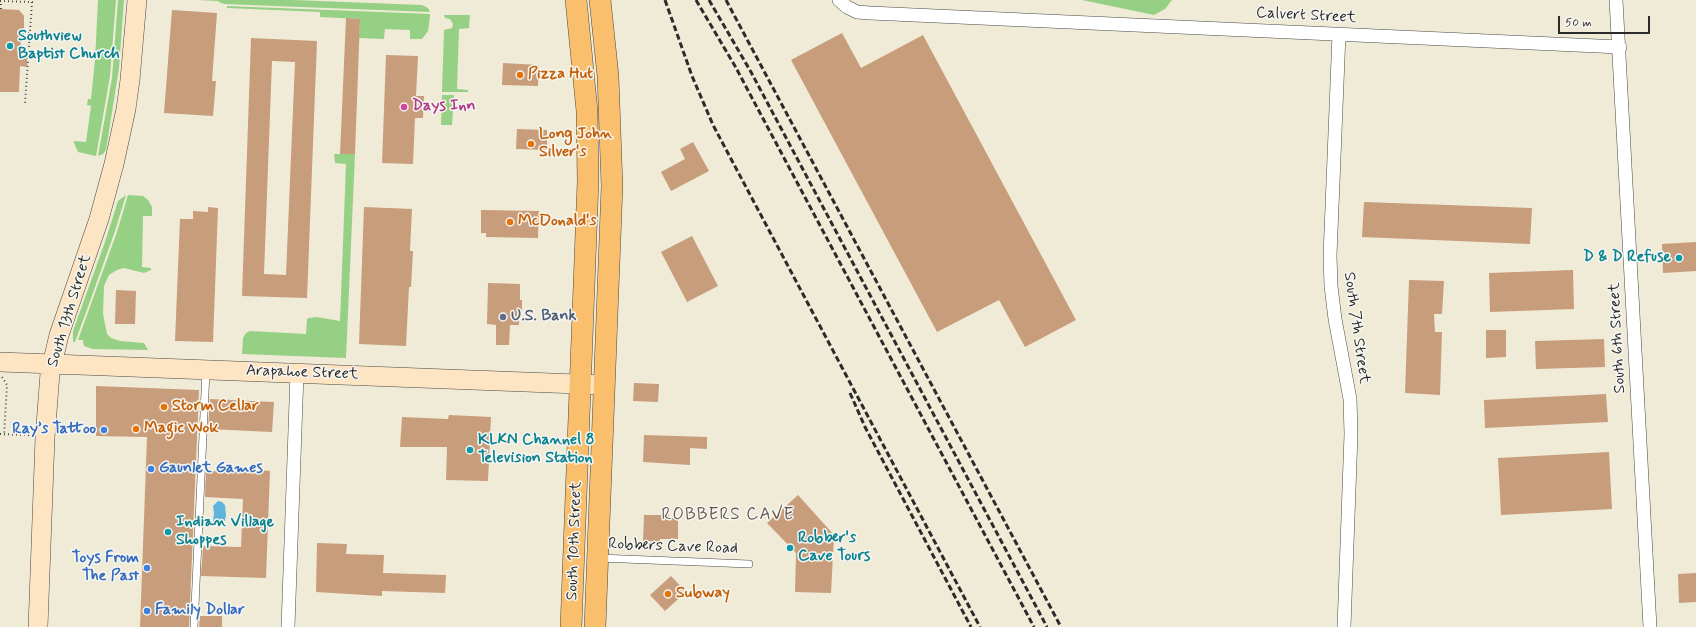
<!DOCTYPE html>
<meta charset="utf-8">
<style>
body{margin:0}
#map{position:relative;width:1696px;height:627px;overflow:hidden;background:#f0ebd7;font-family:Mynerve,sans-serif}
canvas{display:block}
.scale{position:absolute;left:1558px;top:16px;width:92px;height:18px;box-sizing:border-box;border:2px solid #2b2b2b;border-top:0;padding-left:5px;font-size:12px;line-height:14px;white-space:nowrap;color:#2b2b2b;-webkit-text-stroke:3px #f6f6f2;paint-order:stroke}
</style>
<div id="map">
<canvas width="1696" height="627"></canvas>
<div class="scale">50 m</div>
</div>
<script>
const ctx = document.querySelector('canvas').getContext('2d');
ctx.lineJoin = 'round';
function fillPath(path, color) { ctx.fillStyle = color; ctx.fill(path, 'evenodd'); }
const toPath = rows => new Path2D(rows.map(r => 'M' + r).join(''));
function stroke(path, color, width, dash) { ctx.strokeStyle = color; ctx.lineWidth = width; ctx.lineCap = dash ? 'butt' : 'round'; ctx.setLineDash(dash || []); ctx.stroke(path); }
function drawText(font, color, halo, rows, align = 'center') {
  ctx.font = font + ' Mynerve,sans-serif'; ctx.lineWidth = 3; ctx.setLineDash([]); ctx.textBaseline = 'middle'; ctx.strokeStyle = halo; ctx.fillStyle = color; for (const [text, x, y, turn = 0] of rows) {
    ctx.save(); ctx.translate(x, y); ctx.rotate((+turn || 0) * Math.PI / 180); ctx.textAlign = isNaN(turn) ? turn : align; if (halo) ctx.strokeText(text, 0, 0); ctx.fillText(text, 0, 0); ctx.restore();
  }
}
fillPath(toPath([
 [98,0,116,0,110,76,96,156,78,152,74,143,74,141,86,142,91,106,87,105,88,99,91,99,95,60],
 [118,0,124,0,119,68,106,150,103,154,98,156,112,78],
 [198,0,294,0,422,5,428,8,430,12,224,4,217,1],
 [1082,0,1172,0,1165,9,1154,15],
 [227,6,430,14,430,16,428,31,422,39,410,39,410,30,385,29,384,39,359,38,360,19,320,17,320,12,227,8],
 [444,15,470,15,469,28,459,29,457,89,468,90,468,92,442,92,444,30,452,28,453,24,450,19,445,18],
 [442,95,454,95,452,125,441,125],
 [334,154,355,154,346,358,242,354,243,338,246,333,250,331,306,334,307,319,309,318,317,317,340,321,346,164,335,163],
 [126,195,115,231,89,304,75,342,73,342,73,331,105,242,118,201],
 [128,195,143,196,148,200,152,207,152,216,143,216,142,267,151,268,151,270,144,273,124,268,117,270,109,275,104,286,103,314,107,334,111,338,120,341,144,343,148,350,93,349,84,346,83,340,78,340,117,232]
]), '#96d084');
fillPath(toPath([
 [218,501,222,502,225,505,226,516,224,523,218,525,213,522,214,513,213,506]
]), '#5eb4db');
fillPath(toPath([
 [0,9,19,10,24,16,24,35,21,35,20,57,27,57,27,67,20,66,19,92,0,92],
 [172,10,217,13,212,81,216,81,213,116,164,113],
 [346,18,360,19,355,154,340,154],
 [842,33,861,68,923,35,1076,320,1025,347,999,300,937,332,791,60],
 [251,38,317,41,307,298,242,296],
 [272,61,295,62,286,275,264,274],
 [386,55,418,56,416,96,424,96,423,118,415,118,413,164,382,163],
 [503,63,539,65,538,86,502,85],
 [517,129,547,130,547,150,516,149],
 [693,142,709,171,671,191,661,172,685,159,680,149],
 [1364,202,1532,208,1530,244,1362,237],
 [208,207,218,208,213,342,175,341,180,219,193,219,193,211,208,212],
 [364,207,412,209,410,251,413,251,411,287,409,287,406,346,359,344],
 [481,210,539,211,538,238,486,237,486,233,481,233],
 [692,236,718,286,687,302,661,252],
 [1696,242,1696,271,1663,273,1662,244],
 [1573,270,1574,309,1490,312,1489,273],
 [1409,280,1444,281,1442,314,1434,314,1435,332,1442,332,1440,395,1405,393],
 [488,283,520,284,520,300,522,300,522,310,519,310,519,325,510,325,509,345,496,345,496,325,487,324],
 [116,290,136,291,135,324,115,324],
 [1486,330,1506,330,1506,357,1486,358],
 [1604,339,1605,367,1536,369,1535,341],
 [634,383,659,384,658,402,633,401],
 [96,386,199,390,189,627,140,627,147,437,96,436],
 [1606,394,1608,422,1485,428,1484,400],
 [210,399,274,402,272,432,208,429],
 [449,415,491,417,488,481,446,480,447,447,400,447,402,417,448,419],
 [644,435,707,437,707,449,690,448,690,465,643,462],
 [1609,452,1612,509,1501,515,1498,458],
 [244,469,270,471,266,578,201,576,203,546,241,547,243,499,205,497,206,471,244,472],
 [798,495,834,535,831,593,795,592,796,553,767,523],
 [644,515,669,515,669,518,678,518,678,539,660,539,660,542,643,541],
 [317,543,347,544,346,554,384,555,383,573,446,575,445,593,382,591,382,596,316,592],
 [1696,573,1696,602,1679,603,1678,574],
 [671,576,686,592,665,611,650,595],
 [200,616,222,616,222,627,199,627]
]), '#c89d7b');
const lane = toPath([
 [599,558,749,564],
 [194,627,206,371]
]);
const street = toPath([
 [839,0,847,7,857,12,870,13,1620,47],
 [1616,0,1650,627],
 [1339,34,1330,256,1331,286,1335,319,1350,399,1351,434,1344,627],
 [288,627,297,373]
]);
const secondary = toPath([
 [0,362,604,385],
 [38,627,45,438,50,373,59,335,99,219,114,164,126,109,130,80,137,0]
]);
const primary = toPath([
 [571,627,588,181,587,111,576,0],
 [595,627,612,186,608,76,600,0]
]);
stroke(lane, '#494845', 8);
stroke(street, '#494845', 14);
stroke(secondary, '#494845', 20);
stroke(primary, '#494845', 22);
stroke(toPath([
 [0,1,32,2,25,104],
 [1,9,1,1],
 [24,33,30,33],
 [2,377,7,385,4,435],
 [0,434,29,435]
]), '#494845', 2, [1, 3]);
stroke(lane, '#fff', 7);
stroke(street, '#fff', 13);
stroke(secondary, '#fde5c4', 19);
stroke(primary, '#f9bf6c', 21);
stroke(toPath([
 [665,0,692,76,713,125,980,627],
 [696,0,735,66,1034,627],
 [709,0,751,72,1047,627],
 [726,0,1061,627],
 [850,393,865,427,971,627]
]), '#2b2b2b', 3, [6, 3]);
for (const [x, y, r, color] of [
 [10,46,4,"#0f9aa8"],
 [520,75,4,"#e8710a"],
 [404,107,4,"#d1479c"],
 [531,144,4,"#e8710a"],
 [510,222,4,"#e8710a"],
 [1679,258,4,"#0f9aa8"],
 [503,317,4,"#5c6f8a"],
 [164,407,4,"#e8710a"],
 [136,429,4,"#e8710a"],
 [104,430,4,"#3f7fe0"],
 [470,450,4,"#0f9aa8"],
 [151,469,4,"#3f7fe0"],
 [168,532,4,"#0f9aa8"],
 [790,548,4,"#0f9aa8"],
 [147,568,4,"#3f7fe0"],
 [668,594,4,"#e8710a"],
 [147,611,4,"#3f7fe0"]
]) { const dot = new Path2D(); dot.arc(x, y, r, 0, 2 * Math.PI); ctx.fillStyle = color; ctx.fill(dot); stroke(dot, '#f6f6f2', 1.5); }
drawText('16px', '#2b2b2b', '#f6f6f2', [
 ["Calvert Street",1306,16,3],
 ["South 13th Street",70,311,-73],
 ["South 7th Street",1356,328,82],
 ["South 6th Street",1618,338,-93],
 ["Arapahoe Street",302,373,2],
 ["South 10th Street",575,541,-88],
 ["Robbers Cave Road",673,547,2]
]);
drawText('bold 16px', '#0d838f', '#f6f6f2', [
 ["Southview",18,37],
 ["Baptist Church",18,55],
 ["D & D Refuse",1671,258,"right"],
 ["KLKN Channel 8",478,441],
 ["Television Station",478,459],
 ["Indian Village",176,523],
 ["Shoppes",176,541],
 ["Robber's",798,539],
 ["Cave Tours",798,557]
], 'left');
drawText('bold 16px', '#c56008', '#f6f6f2', [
 ["Pizza Hut",528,75],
 ["Long John",539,135],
 ["Silver's",539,153],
 ["McDonald's",518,222],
 ["Storm Cellar",172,407],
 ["Magic Wok",144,429],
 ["Subway",676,594]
], 'left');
drawText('bold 16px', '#b23c85', '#f6f6f2', [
 ["Days Inn",412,107]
], 'left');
drawText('bold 16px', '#4e5e75', '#f6f6f2', [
 ["U.S. Bank",511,317]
], 'left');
drawText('bold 16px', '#366cbe', '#f6f6f2', [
 ["Ray’s Tattoo",96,430],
 ["Gaunlet Games",159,469,"left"],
 ["Toys From",139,559],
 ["The Past",139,577],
 ["Family Dollar",155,611,"left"]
], 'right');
ctx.letterSpacing = '1px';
drawText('17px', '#625347', '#f6f6f2', [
 ["ROBBERS CAVE",728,515]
]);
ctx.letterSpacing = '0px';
</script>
